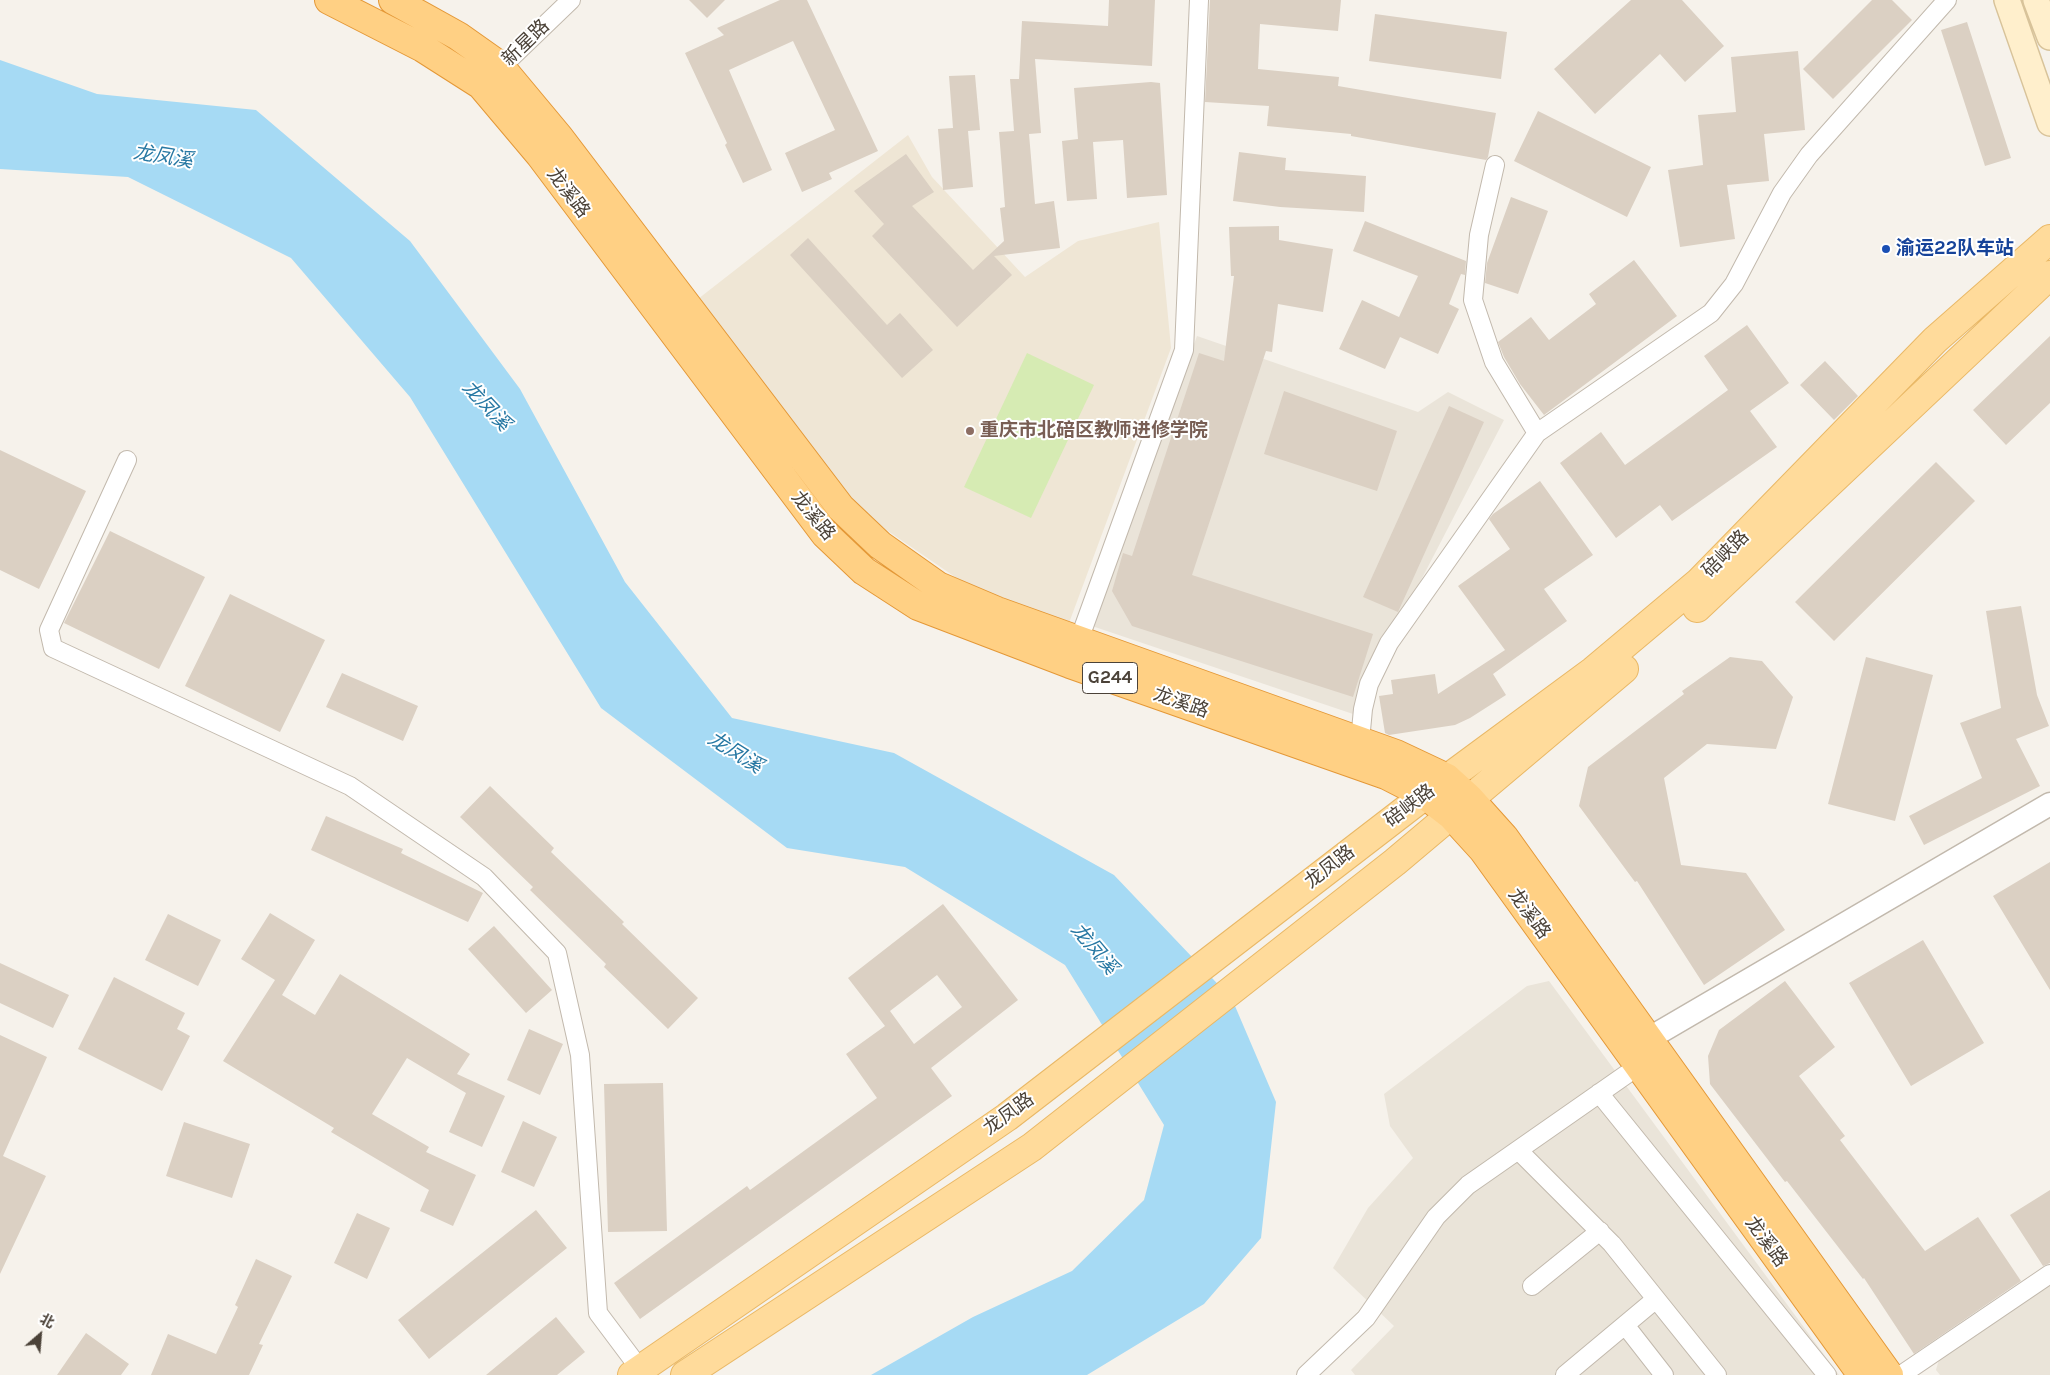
<!DOCTYPE html>
<meta charset="utf-8">
<style>
body{margin:0}
#map{position:relative;width:2050px;height:1375px;overflow:hidden;background:#f6f2eb;font-family:Karla,"Noto Sans SC",sans-serif}
canvas{display:block}
.north{position:absolute;left:15px;top:1310px;width:50px;height:50px;-webkit-text-stroke:4px #fff;paint-order:stroke;rotate:27deg;font-size:14px;font-weight:700;line-height:20px;text-align:center;color:#4b4238}
.north::after{content:'';display:block;margin:auto;width:18px;height:22px;background:#4b4238;clip-path:polygon(50% 0,100% 100%,50% 72%,0 100%)}
</style>
<div id="map">
<canvas width="2050" height="1375"></canvas>
<div class="north">北</div>
</div>
<script>
const ctx = document.querySelector('canvas').getContext('2d');
ctx.lineJoin = 'round';
function fillPath(path, color) { ctx.fillStyle = color; ctx.fill(path, 'evenodd'); }
const toPath = rows => new Path2D(rows.map(r => 'M' + r).join(''));
function stroke(path, color, width, dash) { ctx.strokeStyle = color; ctx.lineWidth = width; ctx.lineCap = dash ? 'butt' : 'round'; ctx.setLineDash(dash || []); ctx.stroke(path); }
function drawText(font, color, halo, rows, align = 'center') {
  ctx.font = font + ' Karla,"Noto Sans SC",sans-serif'; ctx.lineWidth = 4; ctx.setLineDash([]); ctx.textBaseline = 'middle'; ctx.strokeStyle = halo; ctx.fillStyle = color; for (const [text, x, y, turn = 0] of rows) {
    ctx.save(); ctx.translate(x, y); ctx.rotate((+turn || 0) * Math.PI / 180); ctx.textAlign = isNaN(turn) ? turn : align; if (halo) ctx.strokeText(text, 0, 0); ctx.fillText(text, 0, 0); ctx.restore();
  }
}
fillPath(toPath([
 [1197,336,1418,412,1448,392,1504,420,1405,611,1371,668,1353,714,1092,626],
 [1549,981,1839,1375,1355,1375,1351,1370,1394,1326,1333,1268,1368,1208,1413,1158,1390,1126,1384,1094,1527,986],
 [2050,1285,2050,1375,1940,1375,1936,1370,1940,1356]
]), '#eae4d9');
fillPath(toPath([
 [908,135,932,177,1025,277,1078,241,1159,222,1171,348,1069,623,964,583,863,514,698,299]
]), '#efe6d5');
fillPath(toPath([
 [1027,353,1094,385,1031,518,964,487]
]), '#d6ebb3');
fillPath(toPath([
 [0,60,97,94,256,110,410,241,520,389,625,582,732,718,894,753,1114,875,1232,999,1276,1102,1261,1238,1204,1304,1087,1375,871,1375,973,1317,1072,1271,1144,1200,1164,1125,1065,965,905,867,787,848,601,708,410,397,291,258,128,177,0,169]
]), '#a6daf4');
fillPath(toPath([
 [689,0,725,0,707,18],
 [780,0,807,0,878,151,829,173,832,179,802,192,785,153,835,130,793,41,729,70,772,170,743,183,725,145,727,143,685,53,724,35,717,28],
 [1109,0,1155,0,1152,66,1035,59,1041,133,1029,134,1035,204,1054,201,1060,248,994,256,1012,275,957,327,872,236,884,224,854,191,906,154,934,192,912,206,973,270,1004,241,1000,208,1005,207,999,132,1014,131,1010,79,1019,79,1022,21,1108,26],
 [1210,0,1341,0,1338,31,1260,24,1258,69,1339,77,1338,86,1496,113,1488,157,1486,160,1351,136,1351,134,1267,126,1269,106,1205,102],
 [1631,0,1682,0,1724,46,1685,82,1660,54,1595,114,1554,69],
 [1872,0,1892,0,1912,20,1833,99,1803,69],
 [1375,14,1507,32,1501,79,1369,61],
 [1967,22,2011,158,1985,166,1941,30],
 [1798,51,1805,130,1764,134,1769,181,1727,185,1735,239,1680,247,1668,170,1703,165,1698,115,1736,112,1731,57],
 [975,75,980,130,968,131,973,187,943,190,938,129,953,128,949,76],
 [1151,82,1160,83,1167,195,1127,198,1123,140,1093,142,1097,199,1067,201,1062,141,1078,139,1074,88],
 [1538,111,1651,167,1627,217,1514,161],
 [1239,152,1286,158,1285,170,1366,176,1364,212,1280,207,1233,201],
 [1511,197,1548,211,1518,294,1485,283,1487,263],
 [1365,221,1466,261,1465,275,1461,274,1449,304,1459,309,1438,354,1400,337,1385,369,1339,349,1362,300,1399,317,1418,276,1353,251],
 [1279,226,1279,240,1333,249,1323,312,1278,304,1272,352,1266,351,1192,575,1373,634,1353,697,1132,626,1112,591,1123,553,1132,556,1199,353,1224,361,1234,276,1231,276,1229,227],
 [808,238,887,325,900,313,933,350,902,378,790,255],
 [1634,260,1677,316,1544,415,1520,384,1504,357,1498,342,1531,317,1549,340,1596,304,1589,294],
 [1747,325,1789,383,1750,411,1777,447,1672,521,1660,505,1616,538,1560,463,1601,432,1625,465,1690,418,1728,390,1704,356],
 [2050,336,2050,403,2006,445,1973,410],
 [1825,361,1858,396,1834,420,1800,385],
 [1284,391,1397,431,1377,491,1264,454],
 [1449,406,1484,422,1398,612,1363,597],
 [0,450,86,491,39,589,0,570],
 [1936,462,1975,501,1834,641,1795,602],
 [1540,481,1593,555,1544,589,1567,621,1493,674,1506,695,1470,718,1455,725,1389,735,1385,733,1379,696,1393,694,1391,680,1435,674,1438,694,1505,650,1458,586,1510,549,1489,519,1493,514],
 [110,531,205,577,159,669,64,623],
 [230,594,325,640,280,732,185,686],
 [2021,606,2037,695,2049,726,2016,739,2040,786,1924,845,1909,816,1982,778,1960,723,2001,708,1986,611],
 [1730,657,1762,661,1793,697,1776,749,1707,744,1664,778,1681,865,1746,873,1785,930,1704,985,1637,881,1635,882,1579,806,1588,767,1684,694,1682,691],
 [1866,657,1933,675,1895,821,1828,804],
 [342,673,418,706,403,741,326,707],
 [490,786,554,848,551,852,624,922,622,924,698,998,668,1029,604,967,606,964,530,890,533,887,460,817],
 [326,816,403,849,401,853,483,893,468,922,311,850],
 [2050,862,2050,990,1993,896],
 [943,904,1018,1000,931,1068,952,1096,640,1319,614,1283,747,1186,750,1190,877,1098,846,1054,885,1026,848,978],
 [937,975,962,1007,914,1044,890,1011],
 [270,913,315,940,282,995,315,1015,340,974,470,1054,457,1074,505,1096,482,1147,449,1132,466,1093,407,1058,372,1114,429,1147,426,1152,476,1175,453,1226,420,1211,429,1190,331,1132,334,1128,223,1061,275,980,241,959],
 [168,914,221,940,198,986,145,960],
 [494,926,552,990,526,1013,468,949],
 [1923,940,1984,1043,1911,1086,1849,983],
 [0,963,69,995,53,1028,0,1003],
 [114,977,185,1013,177,1029,190,1036,162,1091,78,1049],
 [1785,981,1835,1047,1799,1076,1845,1136,1840,1140,1925,1251,1978,1217,2021,1281,1914,1354,1864,1278,1863,1279,1787,1181,1785,1182,1710,1084,1708,1056,1719,1030],
 [529,1029,563,1044,540,1095,507,1080],
 [0,1035,47,1057,3,1156,46,1176,0,1274],
 [663,1083,667,1231,608,1232,604,1084],
 [523,1121,557,1137,534,1187,501,1172],
 [184,1122,250,1144,232,1198,166,1176],
 [2050,1190,2050,1263,2043,1266,2010,1215],
 [536,1210,567,1248,429,1359,398,1320],
 [357,1213,390,1228,367,1279,334,1263],
 [256,1259,292,1276,259,1344,263,1345,249,1375,151,1375,168,1334,216,1354,238,1307,235,1305],
 [556,1317,585,1352,557,1375,486,1375],
 [86,1333,129,1364,121,1375,57,1375]
]), '#dbd0c3');
const minor = toPath([
 [494,74,571,0],
 [1495,165,1479,235,1473,300,1494,362,1537,433],
 [127,460,49,630,53,648,350,786,484,877,557,953,580,1055,598,1313,640,1369],
 [1079,640,1184,350,1199,0],
 [1360,741,1363,709,1369,684,1389,643,1537,433,1711,313,1734,284,1782,193,1809,155,1947,0],
 [1599,1093,1827,1375],
 [1518,1150,1612,1244,1717,1375],
 [1532,1286,1600,1231],
 [1625,1325,1664,1375],
 [1306,1375,1366,1318,1436,1217,1468,1185,1647,1060],
 [1565,1375,1656,1299],
 [1901,1375,2050,1274]
]);
const tertiary = toPath([
 [1648,1039,2050,804]
]);
const secondary = toPath([
 [2007,0,2050,123],
 [2036,0,2050,37]
]);
const primary = toPath([
 [1697,608,2050,275],
 [632,1375,1007,1117,1425,795,1593,671,1699,582,1935,340,2050,239],
 [685,1375,1032,1147,1395,862,1624,669]
]);
const trunk = toPath([
 [329,0,423,48,481,85,540,155,825,534,864,571,918,606,1070,664,1386,775,1425,795,1452,816,1483,850,1862,1375],
 [393,0,458,36,499,65,559,137,841,508,880,545,938,586,997,611,1396,754,1447,778,1469,798,1504,837,1889,1375]
]);
stroke(minor, '#c2b9ad', 20);
stroke(tertiary, '#c2b9ad', 25);
stroke(secondary, '#d8c39a', 28);
stroke(primary, '#e9b866', 30);
stroke(trunk, '#e49837', 30);
stroke(minor, '#fff', 18);
stroke(tertiary, '#fff', 22);
stroke(secondary, '#ffefcc', 25);
stroke(primary, '#ffdb9b', 28);
stroke(trunk, '#ffd084', 28);
for (const [x, y, r, color] of [
 [1886,249,5,"#1a4fb4"],
 [970,431,5,"#8d6e63"]
]) { const dot = new Path2D(); dot.arc(x, y, r, 0, 2 * Math.PI); ctx.fillStyle = color; ctx.fill(dot); stroke(dot, '#fff', 2); }
for (const [x, y, w] of [
 [1110,678,55]
]) { const box = new Path2D(); box.roundRect(x - w / 2, y - 15.5, w, 31, 4); ctx.fillStyle = '#fff'; ctx.fill(box); stroke(box, '#4b4238', 1); }
drawText('bold 18px', '#4b4238', null, [
 ["G244",1110,678]
]);
drawText('19px', '#4b4238', '#fff', [
 ["新星路",526,43,-44],
 ["龙溪路",568,193,53],
 ["龙溪路",813,516,51],
 ["碚峡路",1726,554,-46],
 ["龙溪路",1181,703,19],
 ["碚峡路",1410,806,-37],
 ["龙凤路",1330,867,-38],
 ["龙溪路",1529,914,54],
 ["龙凤路",1009,1114,-36],
 ["龙溪路",1766,1242,54]
]);
drawText('bold 19px', '#164399', '#fff', [
 ["渝运22队车站",1896,249]
], 'left');
drawText('bold 19px', '#785e54', '#fff', [
 ["重庆市北碚区教师进修学院",980,431]
], 'left');
drawText('italic 20px', '#2778a3', '#fff', [
 ["龙凤溪",163,157,9],
 ["龙凤溪",486,406,47],
 ["龙凤溪",735,753,32],
 ["龙凤溪",1094,949,50]
]);
</script>
